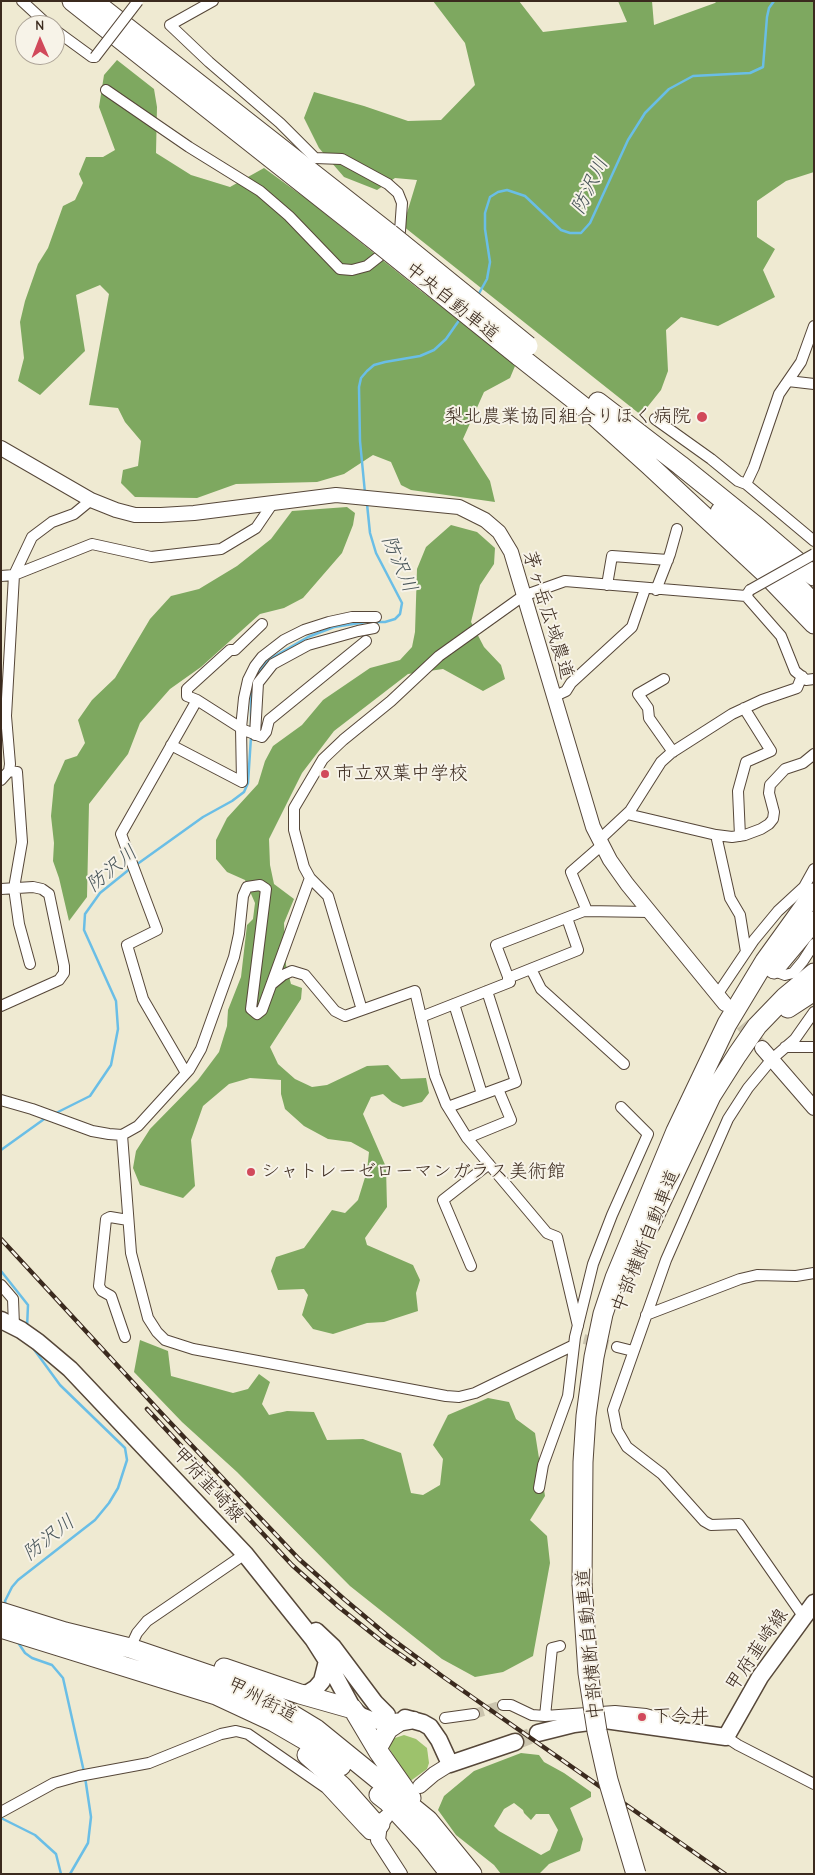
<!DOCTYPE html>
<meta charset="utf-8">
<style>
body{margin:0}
#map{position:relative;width:815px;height:1875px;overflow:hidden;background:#efead2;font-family:"Comic Neue",sans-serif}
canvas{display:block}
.frame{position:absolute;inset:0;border:2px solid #3b2a1e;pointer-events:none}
.north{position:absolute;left:15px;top:15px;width:50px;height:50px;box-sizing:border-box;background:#f7f3e8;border:1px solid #aca397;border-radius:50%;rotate:359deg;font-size:14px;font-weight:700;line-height:20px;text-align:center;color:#3b2a1e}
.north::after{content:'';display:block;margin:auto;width:18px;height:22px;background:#d1495b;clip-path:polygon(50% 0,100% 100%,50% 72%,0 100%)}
</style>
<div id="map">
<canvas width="815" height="1875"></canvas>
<div class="frame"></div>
<div class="north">N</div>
</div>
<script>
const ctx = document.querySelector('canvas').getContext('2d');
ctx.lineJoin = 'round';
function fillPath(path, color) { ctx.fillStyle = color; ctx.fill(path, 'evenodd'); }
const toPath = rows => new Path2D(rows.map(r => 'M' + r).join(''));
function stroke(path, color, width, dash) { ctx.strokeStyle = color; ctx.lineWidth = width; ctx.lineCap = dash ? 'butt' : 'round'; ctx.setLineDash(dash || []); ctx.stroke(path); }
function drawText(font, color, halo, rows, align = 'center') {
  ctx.font = font + ' "Comic Neue","Klee One",sans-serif'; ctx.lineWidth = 4; ctx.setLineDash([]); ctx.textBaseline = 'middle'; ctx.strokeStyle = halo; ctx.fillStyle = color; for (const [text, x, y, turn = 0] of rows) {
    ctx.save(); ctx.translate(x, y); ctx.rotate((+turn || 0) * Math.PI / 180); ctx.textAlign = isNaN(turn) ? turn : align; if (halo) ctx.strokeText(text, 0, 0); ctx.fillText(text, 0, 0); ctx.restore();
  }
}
fillPath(toPath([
 [404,1735,416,1739,427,1748,429,1763,427,1769,409,1782,389,1748,392,1739]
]), '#9dc26c');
fillPath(toPath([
 [433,1,519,1,543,32,627,22,618,1,652,1,654,25,715,3,717,1,814,1,814,172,786,181,757,201,757,237,775,249,763,270,775,297,718,326,681,317,666,330,668,371,661,390,641,415,403,226,417,180,395,178,377,190,344,177,319,148,304,118,314,92,364,106,408,121,441,120,475,85,465,43],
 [117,60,154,89,157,107,156,153,191,175,230,187,264,168,308,200,421,291,502,353,515,366,510,378,484,392,463,439,490,481,495,502,411,490,401,485,391,462,373,455,344,474,317,482,236,484,197,498,135,497,121,483,123,470,138,466,141,441,125,422,118,408,89,405,109,294,100,285,76,295,85,351,40,395,18,381,24,358,20,322,25,301,38,264,48,248,63,206,75,200,83,183,79,174,86,157,103,157,115,150,99,107,104,75],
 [347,507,355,513,353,525,342,553,303,598,284,608,260,614,201,667,170,689,140,723,128,754,89,804,87,897,69,921,59,878,53,861,54,843,51,816,54,785,65,760,77,756,85,743,78,720,92,700,115,678,150,619,171,596,199,589,237,566,271,539,292,511],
 [451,525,477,532,495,548,494,564,480,585,471,622,484,647,501,665,505,679,483,691,443,669,408,674,334,731,302,773,269,839,270,865,274,884,294,899,284,923,286,965,291,984,302,988,301,999,270,1047,278,1064,295,1079,312,1087,327,1085,367,1066,388,1065,401,1079,426,1078,429,1093,422,1102,403,1107,392,1102,383,1094,371,1097,363,1114,386,1167,387,1207,365,1238,367,1245,413,1265,420,1280,416,1293,418,1311,384,1322,367,1323,333,1334,313,1329,302,1315,308,1295,304,1289,278,1290,271,1271,276,1257,304,1248,332,1210,345,1213,358,1200,367,1171,369,1152,351,1142,328,1139,304,1126,285,1109,281,1094,281,1080,250,1078,229,1084,203,1106,191,1140,195,1186,183,1198,140,1185,133,1168,136,1151,150,1129,198,1080,219,1052,227,1026,228,1010,241,977,247,925,253,919,255,903,245,880,227,872,216,859,216,840,227,818,258,784,265,761,273,746,302,725,323,700,370,668,400,660,412,647,415,632,417,569,426,547],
 [140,1340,168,1351,171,1376,233,1393,248,1389,259,1374,270,1382,262,1404,269,1415,287,1411,314,1412,327,1440,363,1439,401,1453,411,1493,423,1495,440,1485,443,1459,433,1445,448,1415,488,1398,509,1402,516,1419,535,1433,545,1496,530,1520,547,1536,550,1563,533,1656,503,1672,475,1677,442,1659,350,1586,237,1472,182,1422,134,1372],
 [521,1753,539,1755,544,1762,564,1773,591,1792,591,1797,570,1808,583,1839,580,1851,549,1864,539,1874,501,1874,494,1865,456,1835,438,1810,444,1796,474,1771],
 [514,1803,523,1810,524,1813,531,1820,536,1814,549,1814,558,1830,550,1850,541,1855,499,1831,494,1826,504,1809]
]), '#7ea860');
stroke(toPath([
 [477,297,487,279,490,262,485,229,485,213,490,197,498,192,507,190,525,196,561,230,570,233,581,233,590,223,628,140,645,113,669,89,693,76,750,73,763,67,767,17,769,8,774,1],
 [365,493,360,441,359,387,361,378,367,371,374,365,385,362,420,356,434,350,446,339,460,319],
 [251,729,251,695,255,678,268,660,308,637,334,627,366,622,385,622,395,619,400,614,402,603,376,553,370,533,367,504],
 [136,865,203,817,232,801,244,792,248,783,251,737],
 [54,1114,90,1096,111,1065,118,1029,116,1001,84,930,85,914,100,893,131,868],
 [1,1150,47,1117],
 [1,1271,28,1305,27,1328],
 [6,1605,5,1601,12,1587,18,1580,95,1520,109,1503,118,1488,127,1460,125,1448,60,1385,33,1348],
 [17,1641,25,1653,32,1658,52,1665,63,1678,84,1772],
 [1,1818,35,1835,56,1854,61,1874],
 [70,1874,88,1843,91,1817,85,1777]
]), '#6abee6', 2.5);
stroke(toPath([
 [584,1339,617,1347],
 [474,1714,503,1705]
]), '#cbc4ae', 10, [10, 5]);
stroke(toPath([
 [729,1008,762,1048]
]), '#cbc4ae', 14, [14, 7]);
stroke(toPath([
 [515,1742,538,1733]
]), '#cbc4ae', 16, [16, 8]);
const street = toPath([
 [22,1,48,25],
 [55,30,92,57,95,57],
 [106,90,189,147,260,191,289,216,340,269,352,270,367,266,381,255,400,231,402,203,398,193,388,184,342,159,315,158,280,123,209,62,170,25,213,1],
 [788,381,814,384],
 [655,419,711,459,738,481,746,484,814,541],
 [746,484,754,467,779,394,801,362,814,326],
 [1,576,14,575,92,544,151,557,221,549,256,528,273,503],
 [607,585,612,556,668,560],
 [656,590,670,554,677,529],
 [746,596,781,636,795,671,806,680,814,679],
 [262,624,235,650,230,650,187,689,187,696,197,700,244,730,262,737,266,732,269,720,366,641],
 [664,679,638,694,648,708,649,718,673,752],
 [553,697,566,691,571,683,632,627,645,589],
 [255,735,258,683,273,664,308,645,358,631,374,628],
 [171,745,242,782,241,728,244,698,248,680,255,666,262,657,284,640,304,630,329,622,352,617,376,617],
 [9,771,17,772,22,842,14,888,19,924,30,964],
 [1,780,9,771,10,764,6,716,14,575,32,537,52,522,74,514,91,500],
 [627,814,716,835,732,837,745,835,761,829,769,824,773,819,774,812,769,793,770,785,785,769,803,763,814,754],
 [716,835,730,898,740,915,746,952],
 [740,836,738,791,746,762,771,751,744,708],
 [599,840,630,811,661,762,671,753,732,714,762,700,797,688,802,676],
 [1,889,33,887,42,889,49,894,64,966,64,973,59,980,1,1006],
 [587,911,571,872,602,845],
 [531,969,541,989,624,1064],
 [777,972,785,975,793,973,803,961,814,944],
 [508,978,578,950,567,918],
 [272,984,283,975,292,971,305,975,335,1011,345,1016,415,991,435,1076,446,1104,467,1138,547,1233,557,1237,578,1326],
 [717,995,754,940,778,911,804,887,814,869],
 [454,1004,482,1094],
 [362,1010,328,896,310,878,304,867,294,830,294,808,323,759,343,740,391,701,439,656,523,596,565,581,746,596,750,590],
 [421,1017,510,982,496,945,584,911,650,912],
 [785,1047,814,1047],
 [186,1073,143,999,127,945,157,930,121,834,197,700],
 [1,1100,32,1109,92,1131,109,1134,122,1135,138,1126,189,1070,201,1049,234,957,239,934,243,896,247,887,260,885,266,889,251,1009,257,1014,262,1010,310,878],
 [448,1107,516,1082,487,991],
 [122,1135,131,1253,148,1318,157,1332,165,1340,193,1349,446,1396,459,1397,475,1393,574,1345],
 [467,1138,511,1120,498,1089],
 [471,1266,443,1200,489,1164],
 [1,1285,13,1299,14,1326],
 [646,1315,740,1279,757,1275,796,1276,814,1273],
 [125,1337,111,1296,102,1291,99,1286,106,1219,110,1217,128,1220],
 [617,1347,633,1351],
 [539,1488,543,1465,568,1396,575,1337,593,1264,612,1215,648,1134,621,1107],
 [803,1616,739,1524,711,1525,704,1521,662,1474,627,1447,617,1430,613,1410,666,1260,728,1119,748,1088,772,1059,795,1039,814,1012],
 [130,1648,137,1633,147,1621,245,1554],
 [503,1705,511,1705,532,1715,545,1716,615,1711,646,1714,664,1719,675,1729],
 [545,1716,552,1648,560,1646],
 [445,1718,474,1714],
 [726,1737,738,1745,814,1784],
 [1,1812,54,1783,79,1776,149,1763,221,1734,236,1731,248,1734,326,1788,364,1829,369,1834,377,1835]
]);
const secondary = toPath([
 [1,448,91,500,116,510,135,515,161,515,194,513,336,495,459,507,485,520,499,532,511,552,593,827,610,860,627,884,725,1004],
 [762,1048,814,1108],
 [420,1786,434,1774,450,1764],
 [386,1817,380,1824,378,1840,400,1874]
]);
const primary = toPath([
 [1,1320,21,1330,38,1342,70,1369,245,1554,313,1639,327,1661,353,1709,361,1716,371,1720,397,1723,414,1720],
 [316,1631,333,1647,375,1703,387,1715],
 [300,1694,308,1693,316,1688,322,1681,327,1661],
 [405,1718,423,1723,430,1727,439,1740,450,1764,515,1742],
 [538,1733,574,1724,605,1720,726,1737,760,1677,814,1603]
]);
const highway = toPath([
 [72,1,381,245],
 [93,1,390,234],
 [519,356,590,412,649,465,764,572,814,624],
 [598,402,680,465,757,527,814,576],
 [720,512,774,562,814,604],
 [774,969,814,921],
 [788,1008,814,991],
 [650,1225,711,1096,737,1055,757,1026,785,997,814,973],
 [582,1584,583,1462,586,1416,594,1357,603,1314,615,1278,676,1131,727,1024,765,961,814,893],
 [1,1612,65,1632,130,1648,186,1667,230,1682,283,1709,316,1729,428,1820,472,1874],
 [1,1628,216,1695,274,1722,305,1740,341,1766],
 [224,1668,300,1694,353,1709,378,1751,411,1798],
 [378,1751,379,1745,388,1729,397,1723],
 [307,1755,342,1786,373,1821,380,1824],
 [379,1795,388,1802,425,1842,450,1874]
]);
stroke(street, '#564739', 12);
stroke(secondary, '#564739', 16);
stroke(primary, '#564739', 19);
stroke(highway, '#564739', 21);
stroke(street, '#fff', 10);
stroke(secondary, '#fff', 14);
stroke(primary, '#fff', 16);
stroke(highway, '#fff', 19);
const rail = toPath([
 [1,1239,164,1416,299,1559,344,1599,388,1636,442,1676,725,1874],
 [147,1409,292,1565,340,1608,384,1643,414,1664]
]);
stroke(rail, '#3b2a1e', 4.5);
stroke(rail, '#f7f3e8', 2.5, [8]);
const streetBridge = toPath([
 [95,57,138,1],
 [750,590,814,554]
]);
const highwayBridge = toPath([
 [390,234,528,346],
 [381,245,519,356],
 [582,1584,588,1673,597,1731,608,1780,636,1874]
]);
stroke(streetBridge, '#564739', 12, []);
stroke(highwayBridge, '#564739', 21, []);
stroke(streetBridge, '#fff', 10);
stroke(highwayBridge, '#fff', 19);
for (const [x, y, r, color] of [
 [702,417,6,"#d1495b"],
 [325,774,5,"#d1495b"],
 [251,1172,5,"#d1495b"],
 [642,1717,5,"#d1495b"]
]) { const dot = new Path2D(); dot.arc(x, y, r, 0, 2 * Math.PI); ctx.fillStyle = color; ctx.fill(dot); stroke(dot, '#f7f3e8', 2); }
drawText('19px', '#3b2a1e', '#f7f3e8', [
 ["中央自動車道",452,302,39],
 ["茅ヶ岳広域農道",548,615,73],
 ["中部横断自動車道",646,1241,-68],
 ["甲府韮崎線",208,1485,47],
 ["中部横断自動車道",590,1644,-95],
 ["甲府韮崎線",757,1650,-56],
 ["甲州街道",262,1700,27]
]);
drawText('19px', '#3b2a1e', '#f7f3e8', [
 ["梨北農業協同組合りほく病院",691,417,"right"],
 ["市立双葉中学校",335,774],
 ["シャトレーゼローマンガラス美術館",261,1172],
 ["下今井",652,1717]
], 'left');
drawText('italic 20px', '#49565a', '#f7f3e8', [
 ["防沢川",590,186,-64],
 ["防沢川",399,564,67],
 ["防沢川",112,869,-40],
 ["防沢川",49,1538,-38]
]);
</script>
